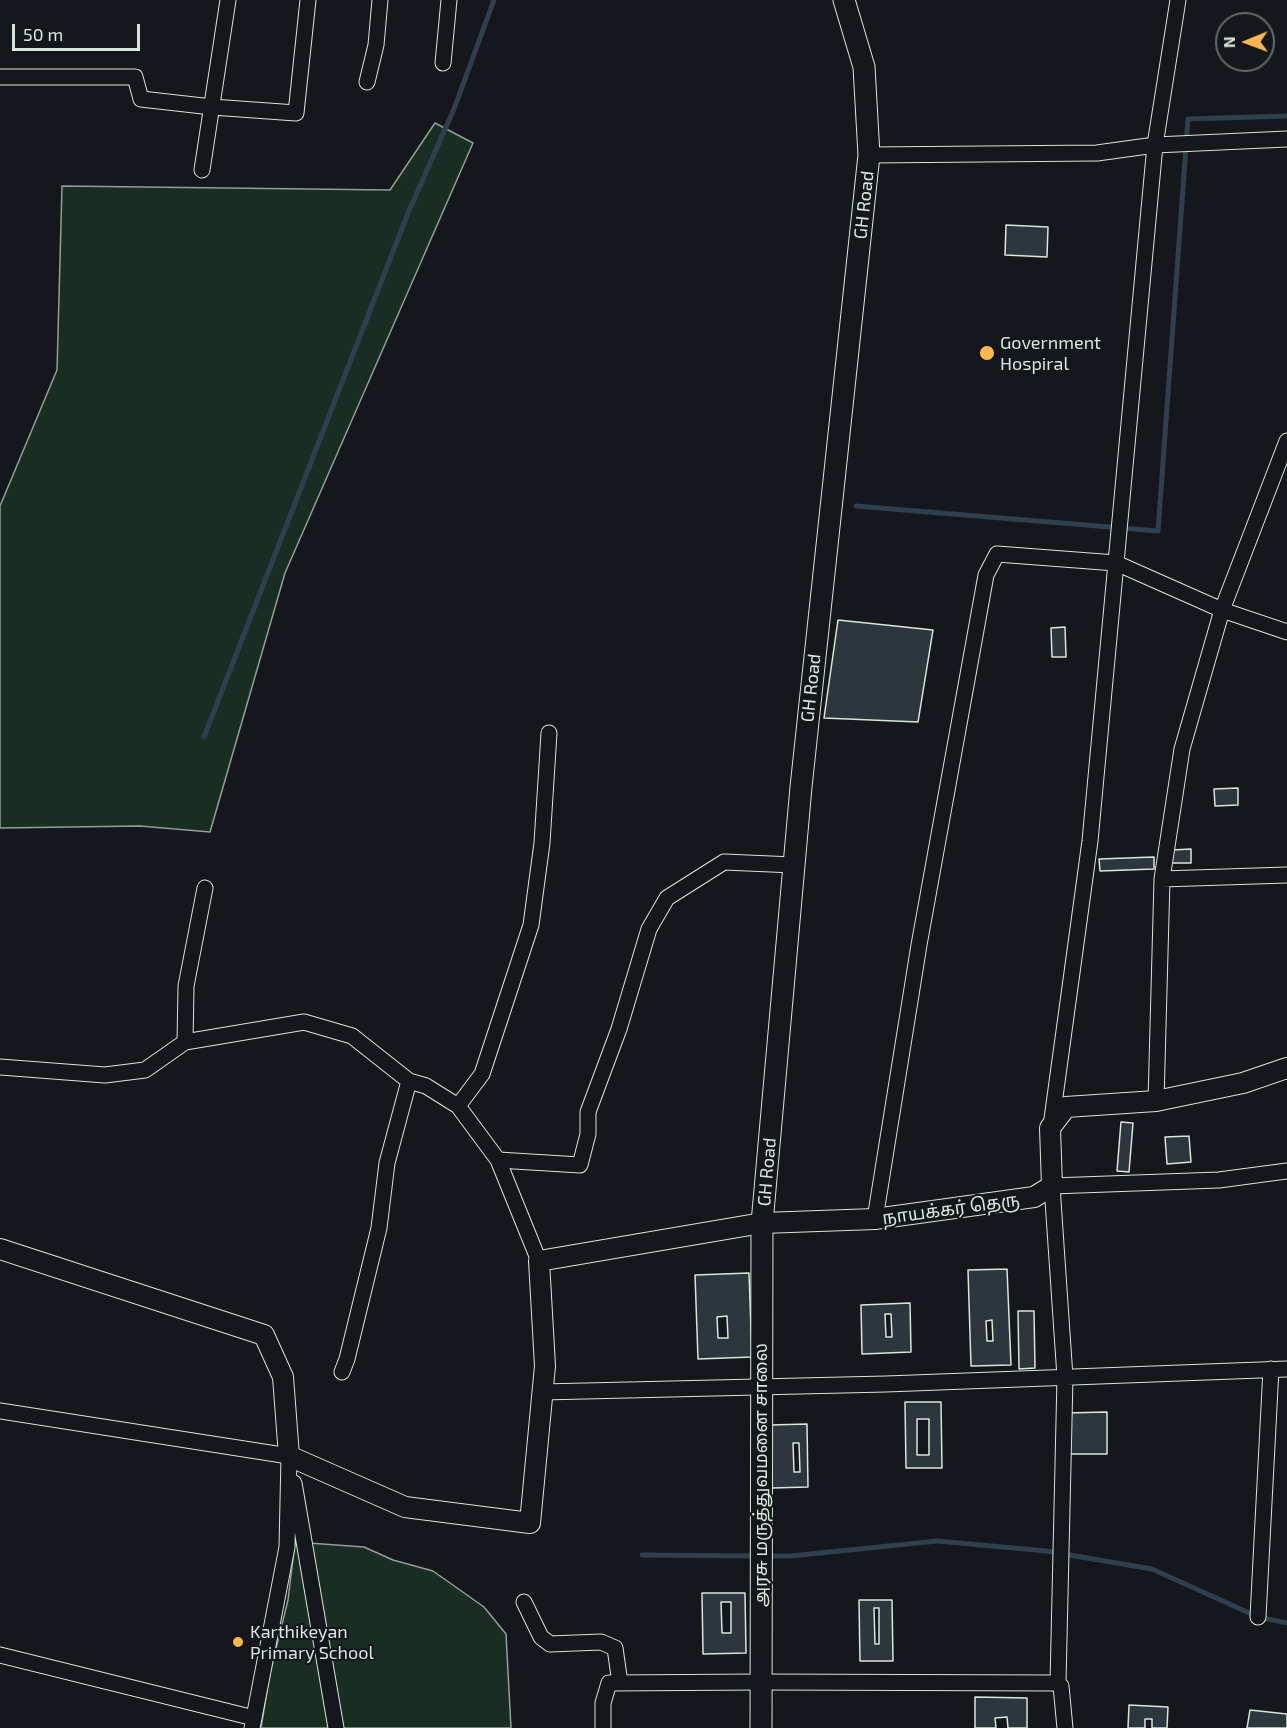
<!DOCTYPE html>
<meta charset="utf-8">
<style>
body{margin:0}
#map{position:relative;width:1287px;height:1728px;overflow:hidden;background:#14181c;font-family:"Exo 2",sans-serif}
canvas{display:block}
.north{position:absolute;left:1215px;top:12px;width:60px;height:60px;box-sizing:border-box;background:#14181c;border:2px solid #626a69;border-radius:50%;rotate:269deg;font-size:16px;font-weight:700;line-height:24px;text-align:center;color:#d8e6dc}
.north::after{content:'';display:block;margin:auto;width:21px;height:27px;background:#ffb74d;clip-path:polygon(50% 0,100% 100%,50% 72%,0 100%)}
.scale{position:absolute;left:12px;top:24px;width:128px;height:27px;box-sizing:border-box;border:3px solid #d8e6dc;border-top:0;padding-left:8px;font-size:18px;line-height:21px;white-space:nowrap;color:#d8e6dc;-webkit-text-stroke:4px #14181c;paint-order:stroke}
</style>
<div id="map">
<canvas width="1287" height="1728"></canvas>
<div class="north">N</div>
<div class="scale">50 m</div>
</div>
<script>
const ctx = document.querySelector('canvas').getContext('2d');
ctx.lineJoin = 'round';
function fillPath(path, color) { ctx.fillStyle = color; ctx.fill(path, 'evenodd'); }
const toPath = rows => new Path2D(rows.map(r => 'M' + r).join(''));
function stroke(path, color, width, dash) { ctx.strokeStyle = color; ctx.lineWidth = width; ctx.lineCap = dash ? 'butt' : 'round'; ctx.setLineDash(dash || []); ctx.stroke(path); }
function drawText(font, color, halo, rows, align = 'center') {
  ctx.font = font + ' "Exo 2","Noto Sans Tamil",sans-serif'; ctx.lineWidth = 4.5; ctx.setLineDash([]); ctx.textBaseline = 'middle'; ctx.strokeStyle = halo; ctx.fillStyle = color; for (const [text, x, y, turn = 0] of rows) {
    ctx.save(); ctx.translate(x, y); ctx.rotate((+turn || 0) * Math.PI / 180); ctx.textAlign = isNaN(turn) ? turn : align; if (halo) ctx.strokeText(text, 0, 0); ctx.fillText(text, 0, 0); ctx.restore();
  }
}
const green = toPath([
 [435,123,473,143,285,573,210,832,140,826,0,828,0,506,57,370,62,186,390,190,435,123],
 [295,1542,364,1547,393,1560,433,1571,484,1607,506,1634,511,1728,261,1728,270,1673,288,1600,295,1542]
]);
fillPath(green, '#1a2d24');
stroke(green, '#939e99', 1.5);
stroke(toPath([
 [856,506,1158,531,1188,119,1287,116],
 [204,737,408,213,454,109,494,0],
 [642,1555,757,1556],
 [767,1556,791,1556,937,1541,1046,1551,1152,1569,1258,1617,1287,1623]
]), '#2f3f4d', 5);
const building = toPath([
 [1006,225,1048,227,1047,257,1005,255,1006,225],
 [838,620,933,630,918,722,824,718,838,620],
 [1065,627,1066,657,1052,657,1051,628,1065,627],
 [1238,788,1238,805,1215,806,1214,789,1238,788],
 [1191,849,1191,863,1172,863,1172,850,1191,849],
 [1154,857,1154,869,1100,871,1099,859,1154,857],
 [1121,1122,1133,1123,1129,1172,1117,1171,1121,1122],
 [1189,1136,1191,1162,1167,1164,1165,1137,1189,1136],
 [1007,1269,1011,1365,971,1366,968,1270,1007,1269],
 [992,1320,993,1341,987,1341,986,1321,992,1320],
 [749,1273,752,1357,698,1359,695,1275,749,1273],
 [727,1316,728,1338,718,1338,717,1317,727,1316],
 [910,1303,911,1352,862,1354,861,1305,910,1303],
 [885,1314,891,1314,892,1337,886,1337,885,1314],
 [1018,1311,1034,1311,1035,1368,1019,1369,1018,1311],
 [905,1402,941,1402,942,1468,906,1468,905,1402],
 [917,1419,929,1419,929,1455,917,1455,917,1419],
 [1107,1412,1107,1454,1066,1454,1065,1413,1107,1412],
 [807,1424,808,1487,772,1488,770,1425,807,1424],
 [793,1443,799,1443,800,1472,794,1472,793,1443],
 [702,1593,745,1593,746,1653,703,1654,702,1593],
 [721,1602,731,1602,731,1633,722,1633,721,1602],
 [859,1600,892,1600,893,1661,860,1661,859,1600],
 [874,1608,879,1608,879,1644,875,1644,874,1608],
 [975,1697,1027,1698,1027,1728,1008,1728,1007,1717,995,1718,996,1728,975,1728,975,1697],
 [1129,1705,1168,1707,1167,1728,1152,1728,1152,1719,1145,1719,1145,1728,1128,1728,1129,1705],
 [1250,1710,1287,1714,1287,1728,1247,1728,1250,1710]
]);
fillPath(building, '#2c363c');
stroke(building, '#d8e6dc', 1.5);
const minor = toPath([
 [443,63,449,0],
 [0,77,135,77,141,99,212,107,296,113,308,0],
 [367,82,376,45,380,0],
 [869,155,1097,153,1155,145,1287,139],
 [202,170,228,0],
 [1162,879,1287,875],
 [185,1042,186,986,205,888],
 [0,1067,105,1075,145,1070,185,1042,304,1022,352,1036,409,1081,426,1086,458,1106,498,1160],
 [1156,1101,1162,879,1182,749,1222,610,1287,441],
 [458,1106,482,1074,531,925,542,843,549,733],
 [1051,1126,1090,841,1155,145,1178,0],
 [875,1219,919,945,986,575,997,554,1116,563,1222,610,1287,632],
 [539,1261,498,1160,580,1165,588,1134,588,1112,619,1029,649,929,667,898,724,862,794,865],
 [342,1372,347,1359,379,1228,387,1163,409,1081],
 [542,1392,886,1384,1287,1369],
 [0,1411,289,1456,287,1547,252,1728],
 [294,1483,336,1728],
 [524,1602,541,1637,550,1644,601,1642,615,1648,620,1683],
 [1258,1617,1271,1369],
 [0,1655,254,1718],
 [1058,1683,1065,1377,1052,1186,1219,1180,1287,1171],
 [603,1728,603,1703,609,1683,761,1682,1058,1683,1061,1686,1065,1728]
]);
const tertiary = toPath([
 [0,1249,264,1335,283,1377,289,1456,405,1507,530,1523,545,1366,539,1261,762,1223,875,1219,1034,1197,1052,1186,1050,1128,1066,1107,1156,1101,1243,1083,1287,1068]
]);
const secondary = toPath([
 [761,1728,762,1223,801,787,869,155,864,67,844,0]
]);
stroke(minor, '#d8e6dc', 17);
stroke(tertiary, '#d8e6dc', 22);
stroke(secondary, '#d8e6dc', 23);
stroke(minor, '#14181c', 15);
stroke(tertiary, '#14181c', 20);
stroke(secondary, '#14181c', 21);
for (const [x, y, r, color] of [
 [987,353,8,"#ffb74d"],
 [238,1642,6,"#ffb74d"]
]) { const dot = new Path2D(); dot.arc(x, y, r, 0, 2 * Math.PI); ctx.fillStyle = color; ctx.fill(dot); stroke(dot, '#14181c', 2); }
drawText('18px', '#d8e6dc', '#14181c', [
 ["GH Road",864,205,-84],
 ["GH Road",811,688,-84],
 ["GH Road",767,1172,-85],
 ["நாயக்கர் தெரு",951,1209,-8],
 ["அரசு மருத்துவமனை சாலை",761,1475,-90]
]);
drawText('18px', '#d8e6dc', '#14181c', [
 ["Government",1000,343],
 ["Hospiral",1000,364],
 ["Karthikeyan",250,1632],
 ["Primary School",250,1653]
], 'left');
</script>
